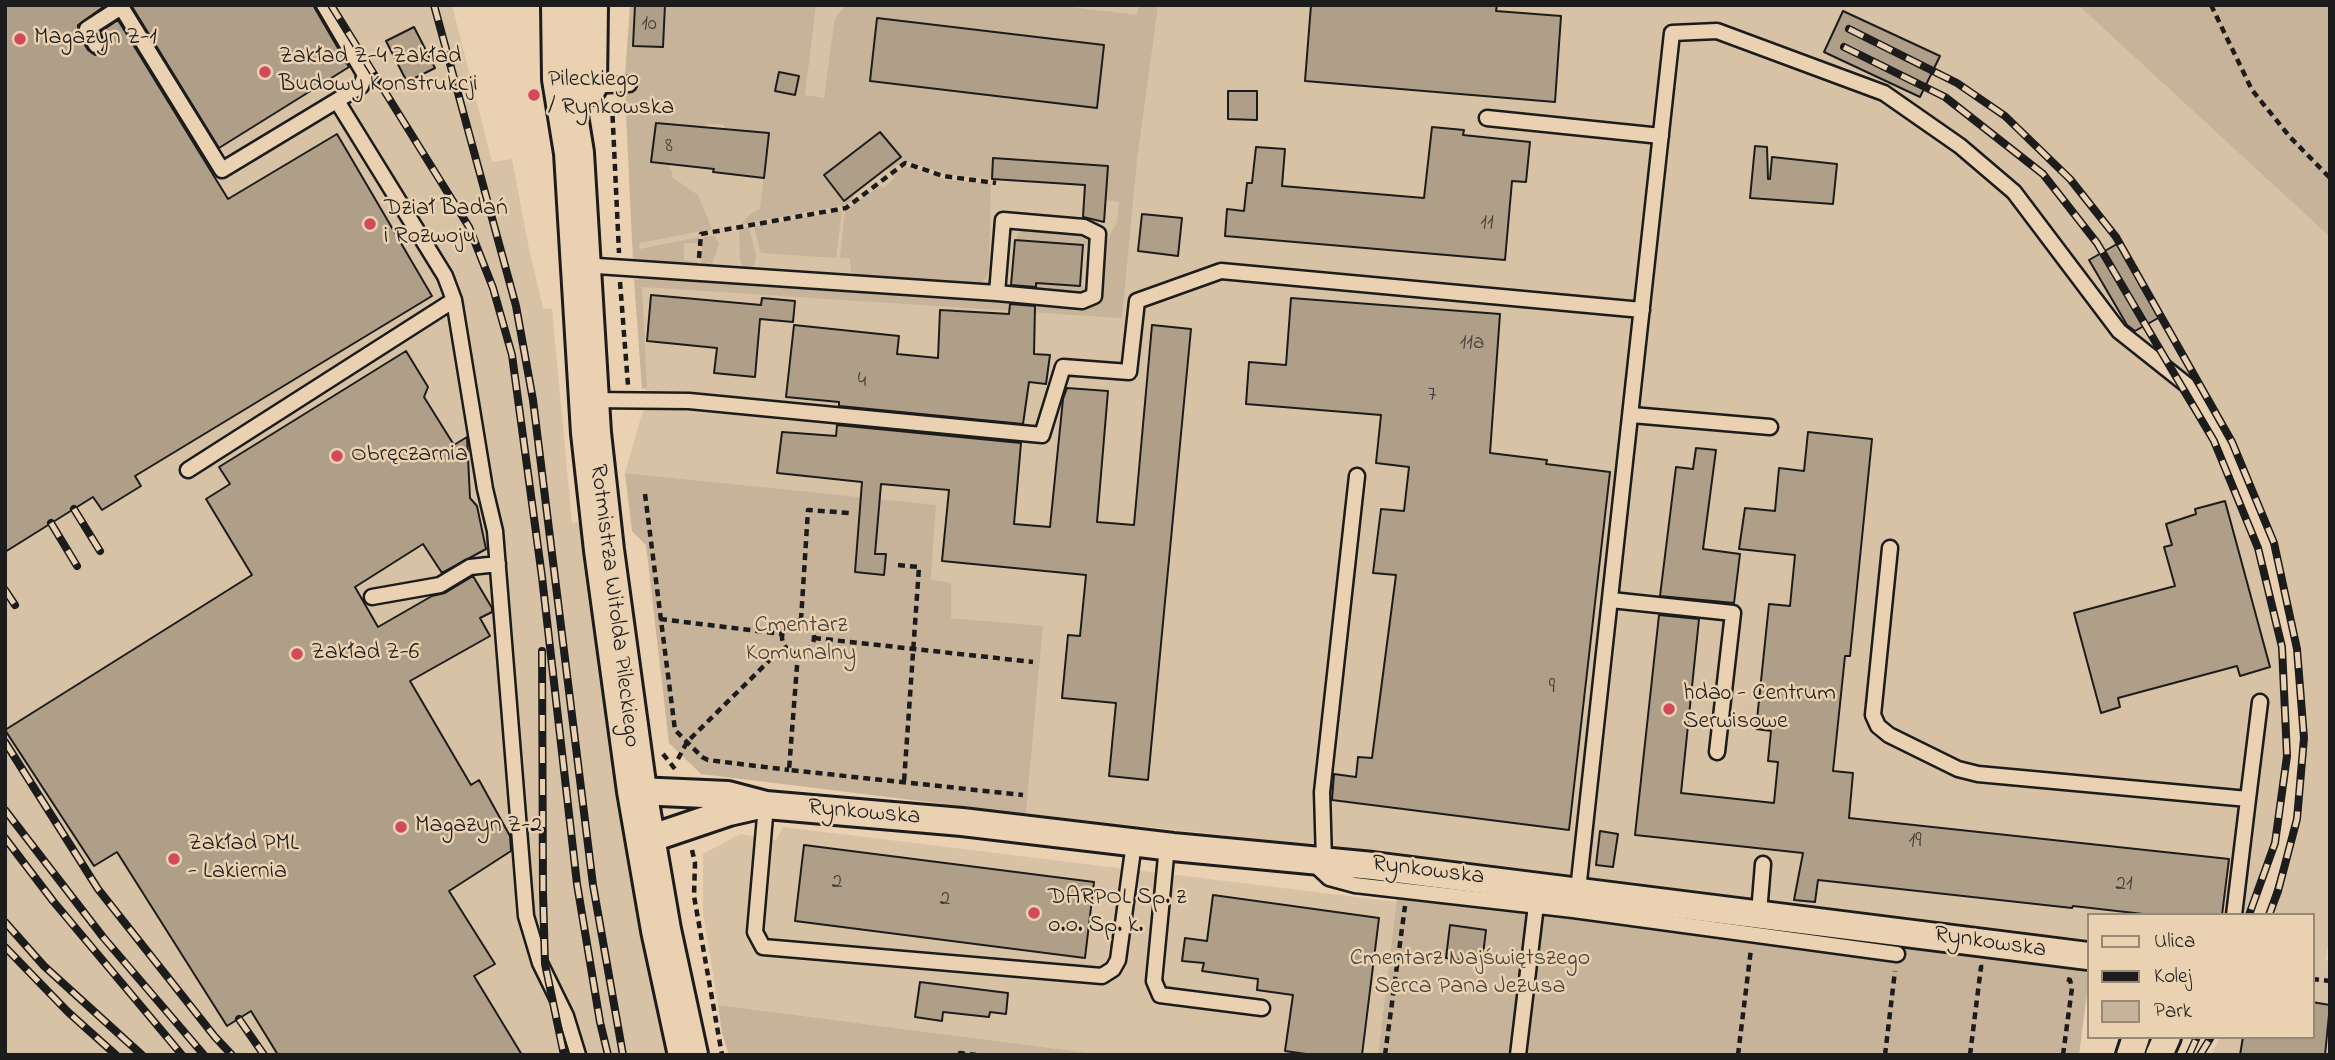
<!DOCTYPE html>
<meta charset="utf-8">
<style>
body{margin:0}
#map{position:relative;width:2335px;height:1060px;overflow:hidden;background:#e9d1b1;font-family:"Indie Flower",sans-serif}
canvas{display:block}
.frame{position:absolute;inset:0;border:7px solid #1c1c1c;pointer-events:none}
.legend{position:absolute;left:2087px;top:913px;width:228px;height:126px;box-sizing:border-box;background:#e9d1b1;border:2px solid #978975;margin:0;padding:9px 12px;list-style:none;font-size:21px;color:#1c1c1c}
.legend li{display:flex;align-items:center;gap:14px;height:35px}
.legend b{width:35px;border:2px solid #978975}
</style>
<div id="map">
<canvas width="2335" height="1060"></canvas>
<div class="frame"></div>
<ul class="legend">
<li><b style="height:9px;background:#e9d1b1"></b>Ulica</li>
<li><b style="height:9px;background:#1c1c1c"></b>Kolej</li>
<li><b style="height:19px;background:#c7b399"></b>Park</li>
</ul>
</div>
<script>
const ctx = document.querySelector('canvas').getContext('2d');
ctx.lineJoin = 'round';
function fillPath(path, color) { ctx.fillStyle = color; ctx.fill(path, 'evenodd'); }
const toPath = rows => new Path2D(rows.map(r => 'M' + r).join(''));
function stroke(path, color, width, dash) { ctx.strokeStyle = color; ctx.lineWidth = width; ctx.lineCap = dash ? 'butt' : 'round'; ctx.setLineDash(dash || []); ctx.stroke(path); }
function drawText(font, color, halo, rows, align = 'center') {
  ctx.font = font + ' "Indie Flower",sans-serif'; ctx.lineWidth = 5; ctx.setLineDash([]); ctx.textBaseline = 'middle'; ctx.strokeStyle = halo; ctx.fillStyle = color; for (const [text, x, y, turn = 0] of rows) {
    ctx.save(); ctx.translate(x, y); ctx.rotate((+turn || 0) * Math.PI / 180); ctx.textAlign = isNaN(turn) ? turn : align; if (halo) ctx.strokeText(text, 0, 0); ctx.fillText(text, 0, 0); ctx.restore();
  }
}
fillPath(toPath([
 [5,5,452,5,492,162,512,159,528,244,543,308,552,309,572,523,580,522,619,803,670,1055,5,1055],
 [635,5,2078,5,2330,237,2330,937,2325,961,2330,959,2330,1055,2211,1055,2220,1037,2312,1037,2312,915,2088,915,2088,939,1390,874,1307,844,1026,814,1043,627,951,618,931,581,936,506,625,473,643,410,647,408,639,302,630,104],
 [783,827,1397,902,1378,1055,1105,1055,718,1005,703,912,703,854,740,834,776,840]
]), '#d8c2a5');
fillPath(toPath([
 [630,5,635,5,633,46,663,47,665,5,816,5,805,95,824,98,834,24,836,17,846,5,1054,5,1137,15,1139,5,1158,5,1137,160,1122,318,642,287,647,388,642,389,634,279,641,280,640,275,923,292,1001,302,1088,307,1098,301,1102,294,1107,241,1117,222,1119,202,1106,200,1108,166,993,158,992,179,947,174,904,160,889,171,887,167,900,156,880,132,825,175,852,195,854,198,846,205,741,224,749,215,760,209,769,133,724,128,724,125,707,124,705,129,656,123,651,162,669,164,669,169,672,170,672,177,698,195,712,229,639,243,640,249,699,237,699,243,684,243,684,260,698,262,697,265,633,261,625,93,631,93,631,77,625,76],
 [2078,5,2330,5,2330,237],
 [906,166,946,180,991,184,989,270,987,277,982,282,973,284,856,275,851,271,850,258,840,258,845,210,881,186,884,188,895,178,893,175],
 [842,211,836,258,761,253,754,227],
 [749,227,756,256,754,265,748,268,743,266,740,261,739,229],
 [1024,230,1083,234,1089,238,1090,243,1083,247,1083,245,1015,240,1019,232],
 [714,235,719,244,712,265,701,265,703,237],
 [1012,281,1080,286,1080,283,1087,289,1082,295,1015,289],
 [625,473,936,505,931,580,951,583,951,618,1043,626,1026,814,701,774,669,743,646,545,632,531],
 [1399,882,2080,968,2087,973,2088,985,2079,1055,1378,1055],
 [718,1005,1105,1055,729,1055,722,1033]
]), '#c7b399');
const building = toPath([
 [5,5,106,5,78,25,78,33,88,50,95,55,101,53,106,44,100,32,118,20,228,199,337,134,432,296,135,476,141,486,102,510,93,497,5,552,5,5],
 [131,5,313,5,349,67,219,148,131,5],
 [635,5,665,5,663,47,633,46,635,5],
 [1311,5,1497,5,1496,11,1561,16,1555,102,1305,81,1311,5],
 [1843,11,1940,56,1920,97,1824,52,1843,11],
 [877,18,1104,45,1097,108,870,81,877,18],
 [414,27,435,68,407,82,386,41,414,27],
 [779,72,799,76,795,95,775,91,779,72],
 [1228,91,1257,91,1257,120,1228,119,1228,91],
 [656,123,769,133,764,178,713,172,714,169,651,162,656,123],
 [1432,127,1464,130,1463,135,1530,142,1526,182,1512,181,1505,260,1225,236,1227,209,1244,211,1247,183,1252,183,1256,147,1285,149,1282,186,1424,198,1432,127],
 [880,132,901,157,844,201,824,175,880,132],
 [1755,146,1767,147,1768,179,1770,179,1772,157,1837,164,1833,204,1750,198,1755,146],
 [993,158,1108,166,1104,222,1083,217,1085,185,992,179,993,158],
 [1142,214,1182,218,1178,256,1138,251,1142,214],
 [1015,240,1083,245,1080,286,1036,283,1036,287,1011,285,1015,240],
 [2117,244,2160,317,2135,331,2127,325,2089,260,2117,244],
 [651,295,761,305,762,298,795,301,793,322,760,319,755,377,714,373,717,348,647,341,651,295],
 [1291,298,1500,314,1490,453,1547,460,1546,464,1610,472,1569,830,1332,800,1334,774,1356,777,1358,757,1372,758,1396,575,1373,573,1381,509,1404,511,1409,467,1376,463,1381,415,1246,404,1249,362,1286,365,1291,298],
 [1010,304,1035,306,1034,354,1050,355,1046,384,1029,382,1023,424,839,406,839,402,786,397,794,325,899,336,897,354,938,358,940,310,1009,314,1010,304],
 [1152,325,1191,329,1148,780,1109,776,1116,703,1062,698,1068,635,1080,636,1086,575,942,561,949,490,881,484,875,554,886,554,884,575,855,572,862,482,777,473,782,432,836,436,837,425,1021,443,1014,524,1050,527,1063,399,1067,388,1108,391,1097,522,1134,525,1152,325],
 [406,351,428,387,424,397,454,445,467,437,470,498,477,506,486,549,442,573,423,544,355,587,378,627,432,596,445,593,473,576,492,608,492,612,480,618,490,636,410,681,471,785,479,780,510,836,511,851,449,891,495,964,474,976,522,1055,278,1055,251,1011,227,1026,117,852,94,866,5,730,252,575,206,499,230,484,219,467,406,351],
 [1808,432,1872,439,1850,656,1845,656,1833,771,1853,773,1849,818,2229,859,2222,915,2152,915,2073,906,2072,908,1818,880,1815,902,1794,900,1803,853,1635,835,1659,615,1699,619,1681,793,1774,803,1778,762,1768,761,1771,731,1756,729,1769,604,1790,606,1795,555,1739,549,1745,508,1775,511,1779,468,1804,471,1808,432],
 [1696,448,1716,450,1703,549,1740,554,1734,603,1660,596,1676,467,1693,469,1696,448],
 [2225,501,2270,667,2240,676,2237,666,2118,698,2120,707,2101,713,2074,613,2175,586,2164,547,2172,545,2166,524,2196,514,2195,509,2225,501],
 [1600,831,1618,834,1613,867,1596,865,1600,831],
 [804,845,1094,882,1085,958,795,921,804,845],
 [1213,895,1379,918,1362,1055,1313,1055,1285,1051,1293,995,1257,990,1258,979,1202,971,1204,963,1182,961,1185,938,1207,941,1213,895],
 [1450,925,1486,930,1482,963,1446,958,1450,925],
 [920,982,1008,993,1006,1014,990,1012,989,1017,943,1012,942,1021,915,1017,920,982],
 [2312,1002,2330,1005,2325,1055,2240,1055,2243,1037,2312,1037,2312,1002]
]);
fillPath(building, '#b09f88');
stroke(building, '#1c1c1c', 2);
const service = toPath([
 [120,5,222,170,361,86,365,75,324,5],
 [96,45,87,29,121,7],
 [588,86,629,84],
 [337,101,445,276,454,300,485,489,495,531,526,916,540,963,566,1016,578,1055],
 [1487,118,1661,136],
 [582,265,997,293,1082,301,1094,296,1098,234,1084,227,1003,220,997,293],
 [591,400,689,401,1042,435,1063,367,1129,372,1137,301,1221,271,1642,310],
 [1632,415,1770,427],
 [188,470,454,300],
 [1890,548,1873,715,1878,726,1889,735,1958,769,1978,774,2248,799,2234,915],
 [372,597,440,585,470,567,498,564],
 [1611,600,1733,613,1717,752],
 [2248,799,2260,702],
 [766,805,755,932,763,947,1102,976,1113,969,1118,960,1134,843],
 [1167,846,1154,981,1160,995,1262,1008],
 [1324,861,1322,792,1357,476],
 [1313,863,1329,878,1355,885,1573,910,1897,954],
 [1578,890,1672,33,1717,31,1884,93,1960,146,2014,192,2119,331,2187,385,2228,451,2267,552,2290,648,2296,722,2288,820,2259,915],
 [1759,913,1763,864],
 [1518,1055,1536,905]
]);
const minor = toPath([
 [637,791,728,795,766,805,962,822,1173,847,1373,866,2088,956],
 [646,840,729,812,760,805],
 [2130,1055,2136,1037],
 [2159,1055,2167,1037]
]);
const primary = toPath([
 [561,5,562,79,574,153,591,433,604,550,637,791,661,930,688,1055],
 [587,86,588,5]
]);
stroke(service, '#1c1c1c', 19);
stroke(minor, '#1c1c1c', 32);
stroke(primary, '#1c1c1c', 44);
stroke(toPath([
 [2211,5,2252,90,2290,137,2330,178],
 [612,104,619,253],
 [699,258,701,234,846,208,905,163,943,176,996,183],
 [620,282,628,385],
 [645,494,675,730,702,757,708,760,789,770],
 [898,565,919,567,904,782],
 [660,619,782,634],
 [801,620,808,510,849,513],
 '782 637a16 16 0 1 1 32 0a16 16 0 1 1-32 0Z',
 [814,638,1033,662],
 [798,653,789,770,1023,795],
 [663,754,675,769],
 [678,759,687,742,784,646],
 [692,850,695,863,694,896,722,1055],
 [2312,979,2330,981],
 [960,1055,960,1053,976,1055],
 [1385,1055,1405,906],
 [1738,1055,1751,949],
 [1885,1055,1895,971],
 [1970,1055,1981,967,1984,967],
 [2063,1055,2072,988,2070,980,2066,979]
]), '#1c1c1c', 4.5, [7, 5]);
stroke(service, '#e9d1b1', 14);
stroke(minor, '#e9d1b1', 26);
stroke(primary, '#e9d1b1', 38);
const rail = toPath([
 [331,5,469,227,493,288,512,355,542,577,577,884,600,1022,608,1055],
 [434,5,516,306,533,400,593,885,623,1055],
 [1849,29,1957,83,2005,116,2070,179,2116,237,2232,442,2274,543,2297,649,2304,738,2297,819,2278,891,2269,915],
 [1844,47,1945,97,2043,174,2097,243,2214,441,2258,548,2282,647,2287,756,2275,843,2249,915],
 [74,509,100,551],
 [51,523,77,566],
 [5,590,15,605],
 [542,651,543,892,545,964,564,1055],
 [5,742,98,889,215,1037,232,1055],
 [5,810,103,937,204,1055],
 [5,838,53,901,182,1055],
 [5,922,44,966,142,1055],
 [5,947,68,1012,116,1055],
 [239,1019,264,1055],
 [2189,1055,2197,1037],
 [2200,1055,2211,1037]
]);
stroke(rail, '#1c1c1c', 8);
stroke(rail, '#e9d1b1', 5, [16]);
for (const [x, y, r, color] of [
 [20,39,7,"#d1495b"],
 [265,72,7,"#d1495b"],
 [534,95,7,"#d1495b"],
 [370,224,7,"#d1495b"],
 [337,456,7,"#d1495b"],
 [297,654,7,"#d1495b"],
 [1669,709,7,"#d1495b"],
 [401,827,7,"#d1495b"],
 [174,859,7,"#d1495b"],
 [1034,913,7,"#d1495b"]
]) { const dot = new Path2D(); dot.arc(x, y, r, 0, 2 * Math.PI); ctx.fillStyle = color; ctx.fill(dot); stroke(dot, '#e9d1b1', 2.5); }
drawText('21px', '#413d37', null, [
 ["10",649,26],
 ["8",669,148],
 ["11",1487,225],
 ["11a",1472,345],
 ["4",862,383],
 ["7",1432,397],
 ["9",1552,689],
 ["19",1915,843],
 ["2",837,884],
 ["21",2124,886],
 ["2",945,901]
]);
drawText('24px', '#1c1c1c', '#e9d1b1', [
 ["Magazyn Z-1",34,39],
 ["Zakład Z-4 Zakład",279,58],
 ["Budowy Konstrukcji",279,86],
 ["Pileckiego",548,81],
 ["/ Rynkowska",548,109],
 ["Dział Badań",384,210],
 ["i Rozwoju",384,238],
 ["Obręczarnia",351,456],
 ["Zakład Z-6",311,654],
 ["hda0 - Centrum",1683,695],
 ["Serwisowe",1683,723],
 ["Magazyn Z-2",415,827],
 ["Zakład PML",188,845],
 ["- Lakiernia",188,873],
 ["DARPOL Sp. z",1048,899],
 ["o.o. Sp. k.",1048,927]
], 'left');
drawText('24px', '#1c1c1c', '#e9d1b1', [
 ["Rotmistrza Witolda Pileckiego",613,606,83],
 ["Rynkowska",864,814,5],
 ["Rynkowska",1428,872,7],
 ["Rynkowska",1990,944,8]
]);
drawText('24px', '#47423b', '#e9d1b1', [
 ["Cmentarz",801,627],
 ["Komunalny",801,655],
 ["Cmentarz Najświętszego",1470,960],
 ["Serca Pana Jezusa",1470,988]
]);
</script>
